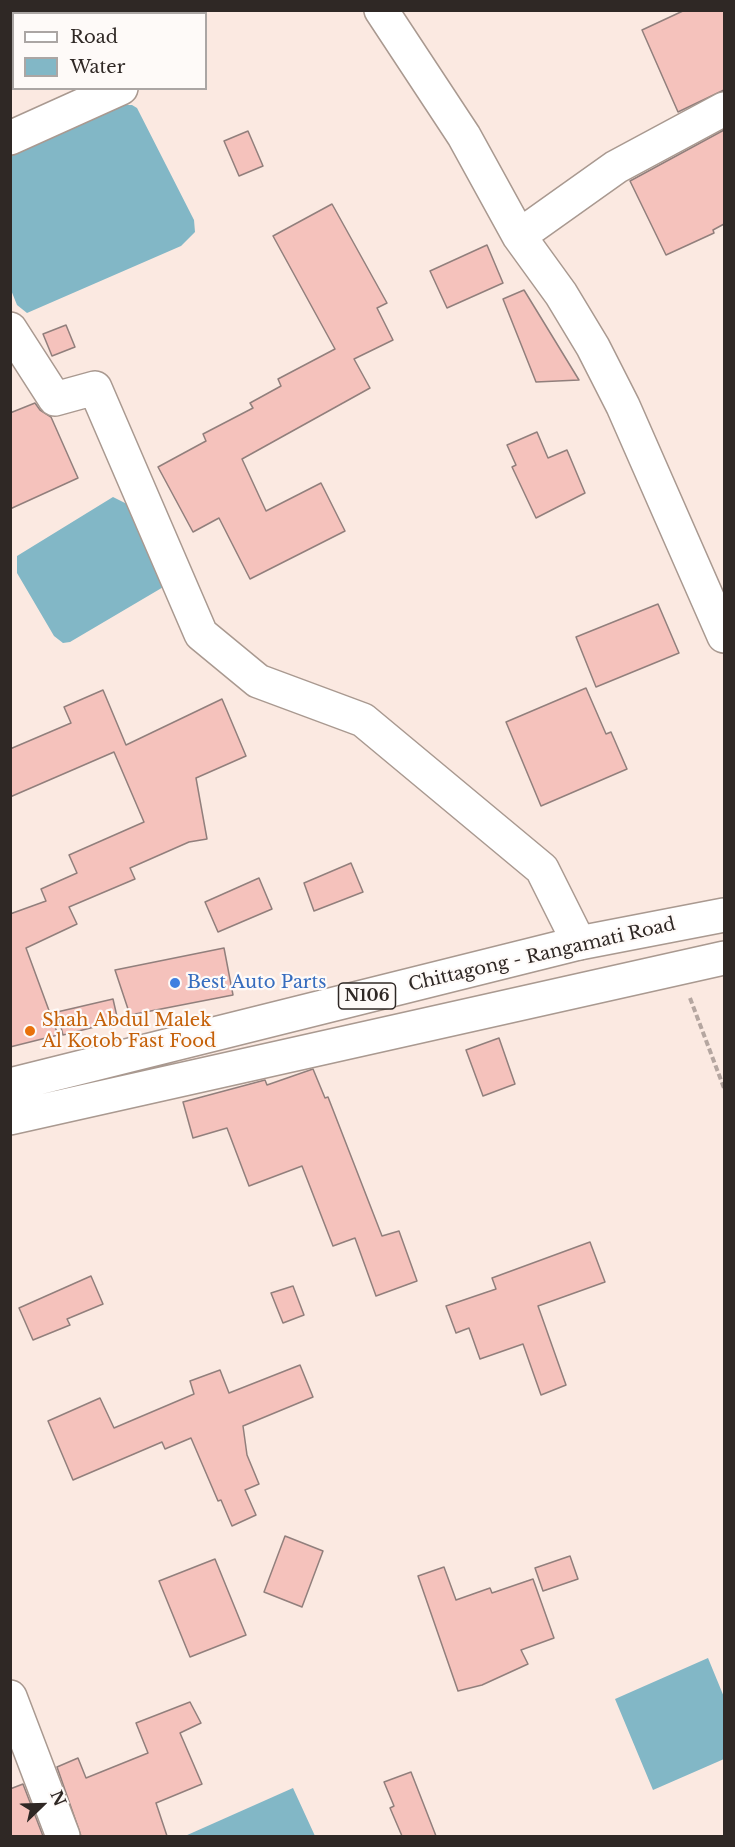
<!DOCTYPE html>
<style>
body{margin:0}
#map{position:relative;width:735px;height:1847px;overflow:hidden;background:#fbe9e1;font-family:"Libre Baskerville",serif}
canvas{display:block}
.frame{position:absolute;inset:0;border:12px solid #2f2825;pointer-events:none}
.legend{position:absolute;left:12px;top:12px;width:195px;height:78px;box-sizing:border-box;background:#fefaf8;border:2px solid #aba6a4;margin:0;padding:8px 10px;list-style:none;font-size:18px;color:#2f2825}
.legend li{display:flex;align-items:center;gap:12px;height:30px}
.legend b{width:30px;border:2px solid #aba6a4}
.north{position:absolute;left:12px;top:1775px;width:60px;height:60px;-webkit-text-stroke:4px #fefaf8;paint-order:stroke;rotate:67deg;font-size:16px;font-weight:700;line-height:24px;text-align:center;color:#2f2825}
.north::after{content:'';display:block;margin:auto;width:21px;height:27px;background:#2f2825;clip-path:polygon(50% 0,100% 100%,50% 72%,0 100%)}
</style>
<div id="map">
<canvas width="735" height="1847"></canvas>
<div class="frame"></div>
<ul class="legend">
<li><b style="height:8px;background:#fff"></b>Road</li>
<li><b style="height:16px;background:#82b7c6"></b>Water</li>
</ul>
<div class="north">N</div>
</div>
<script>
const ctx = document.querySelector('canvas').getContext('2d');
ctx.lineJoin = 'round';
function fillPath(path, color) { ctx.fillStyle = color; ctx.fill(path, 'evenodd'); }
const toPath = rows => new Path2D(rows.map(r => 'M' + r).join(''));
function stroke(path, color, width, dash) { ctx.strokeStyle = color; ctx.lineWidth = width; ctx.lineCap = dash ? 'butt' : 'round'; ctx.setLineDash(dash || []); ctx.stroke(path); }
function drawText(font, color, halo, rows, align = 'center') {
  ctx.font = font + ' "Libre Baskerville",serif'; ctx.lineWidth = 4.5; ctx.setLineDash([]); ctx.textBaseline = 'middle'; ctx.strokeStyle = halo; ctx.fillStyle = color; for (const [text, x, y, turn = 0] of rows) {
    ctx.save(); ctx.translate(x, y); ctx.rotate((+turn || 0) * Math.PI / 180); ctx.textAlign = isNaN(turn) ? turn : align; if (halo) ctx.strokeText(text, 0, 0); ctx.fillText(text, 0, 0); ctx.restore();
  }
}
fillPath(toPath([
 [119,105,132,105,137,108,194,220,195,232,181,246,27,313,17,305,11,290,10,151],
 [113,497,131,506,165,586,70,642,63,643,54,636,17,573,17,556],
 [708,1658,724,1697,724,1759,653,1790,615,1699],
 [293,1788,315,1836,185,1836]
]), '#82b7c6');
const building = toPath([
 [685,10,724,10,724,90,678,112,642,30,685,10],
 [724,130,724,224,713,230,714,233,666,255,630,181,724,130],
 [248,131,263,166,239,176,224,141,248,131],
 [332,204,387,303,377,308,393,340,354,359,370,388,242,459,266,511,321,483,345,531,250,579,219,518,193,532,158,467,206,441,203,434,253,408,250,403,281,386,278,379,335,349,273,236,332,204],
 [487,245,503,283,447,308,430,271,487,245],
 [524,290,579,380,536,382,503,299,524,290],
 [66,325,75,347,52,356,43,334,66,325],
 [35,403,40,410,51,417,78,478,10,509,10,413,35,403],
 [537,432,548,458,567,450,585,493,536,518,512,467,516,465,507,445,537,432],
 [658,604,679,653,596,687,576,637,658,604],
 [586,688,606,734,611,732,627,769,541,806,506,722,586,688],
 [103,690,126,745,222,699,246,756,196,778,207,839,189,842,130,868,135,879,69,907,77,924,26,948,58,1035,10,1047,10,914,46,901,41,889,77,873,69,855,144,822,114,752,10,797,10,749,71,723,64,707,103,690],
 [351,863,363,892,314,911,304,883,351,863],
 [259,878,272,909,218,932,205,902,259,878],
 [224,948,233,995,130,1015,115,970,224,948],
 [113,999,118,1021,63,1035,57,1012,113,999],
 [499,1038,515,1084,483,1096,466,1050,499,1038],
 [313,1069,325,1098,328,1097,382,1236,399,1231,417,1281,376,1296,355,1238,333,1246,302,1166,249,1186,227,1128,193,1138,183,1102,265,1080,267,1085,313,1069],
 [590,1242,605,1282,538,1306,566,1385,541,1395,523,1344,480,1359,469,1328,456,1333,446,1306,496,1289,492,1278,590,1242],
 [91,1276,103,1304,67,1319,70,1325,33,1340,19,1308,91,1276],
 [293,1286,304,1315,283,1323,271,1293,293,1286],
 [300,1365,313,1397,243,1426,247,1455,259,1484,245,1490,256,1515,232,1526,221,1500,218,1501,191,1438,165,1449,162,1442,73,1480,48,1421,100,1398,114,1428,194,1394,190,1381,220,1370,229,1393,300,1365],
 [285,1536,323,1551,302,1607,264,1592,285,1536],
 [570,1556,578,1579,543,1591,535,1568,570,1556],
 [215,1559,246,1635,190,1657,159,1581,215,1559],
 [444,1567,456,1600,490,1588,492,1593,533,1579,554,1638,521,1650,528,1664,482,1685,458,1691,418,1576,444,1567],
 [190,1702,201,1723,180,1733,202,1784,156,1803,167,1836,81,1836,57,1767,78,1758,86,1778,148,1753,136,1723,190,1702],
 [411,1772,436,1836,402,1836,390,1808,394,1806,384,1782,411,1772],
 [23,1784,43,1836,10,1836,10,1789,23,1784]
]);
fillPath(building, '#f5c2bc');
stroke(building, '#917f7c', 1.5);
const minor = toPath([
 [162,10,164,14],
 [381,10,464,136,519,236,561,294,593,347,623,406,724,636],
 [10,138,121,88],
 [519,236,616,167,724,109],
 [10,329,55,399,95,388,201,634,258,681,363,720,542,869,579,943],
 [10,1697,63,1836]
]);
const highway = toPath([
 [10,1085,579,943,724,915],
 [10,1118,724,958]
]);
stroke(minor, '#a99990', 36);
stroke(highway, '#a99990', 36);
stroke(toPath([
 [690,998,724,1088]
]), '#b5a6a0', 4, [6, 3]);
stroke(minor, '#fff', 33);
stroke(highway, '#fff', 33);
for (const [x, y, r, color] of [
 [175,983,6,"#3f7fe0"],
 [30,1031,6,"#e8710a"]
]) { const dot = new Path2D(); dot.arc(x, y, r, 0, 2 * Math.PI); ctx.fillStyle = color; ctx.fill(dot); stroke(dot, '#fefaf8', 2); }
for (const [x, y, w] of [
 [367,996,57]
]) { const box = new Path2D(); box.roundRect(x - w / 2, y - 13, w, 26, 4.5); ctx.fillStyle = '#fefaf8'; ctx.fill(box); stroke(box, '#2f2825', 1.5); }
drawText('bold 16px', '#2f2825', null, [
 ["N106",367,996]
]);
drawText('18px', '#2f2825', '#fefaf8', [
 ["Chittagong - Rangamati Road",542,955,-13]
]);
drawText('18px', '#366cbe', '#fefaf8', [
 ["Best Auto Parts",187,983]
], 'left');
drawText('18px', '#c56008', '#fefaf8', [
 ["Shah Abdul Malek",42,1021],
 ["Al Kotob Fast Food",42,1042]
], 'left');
</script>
